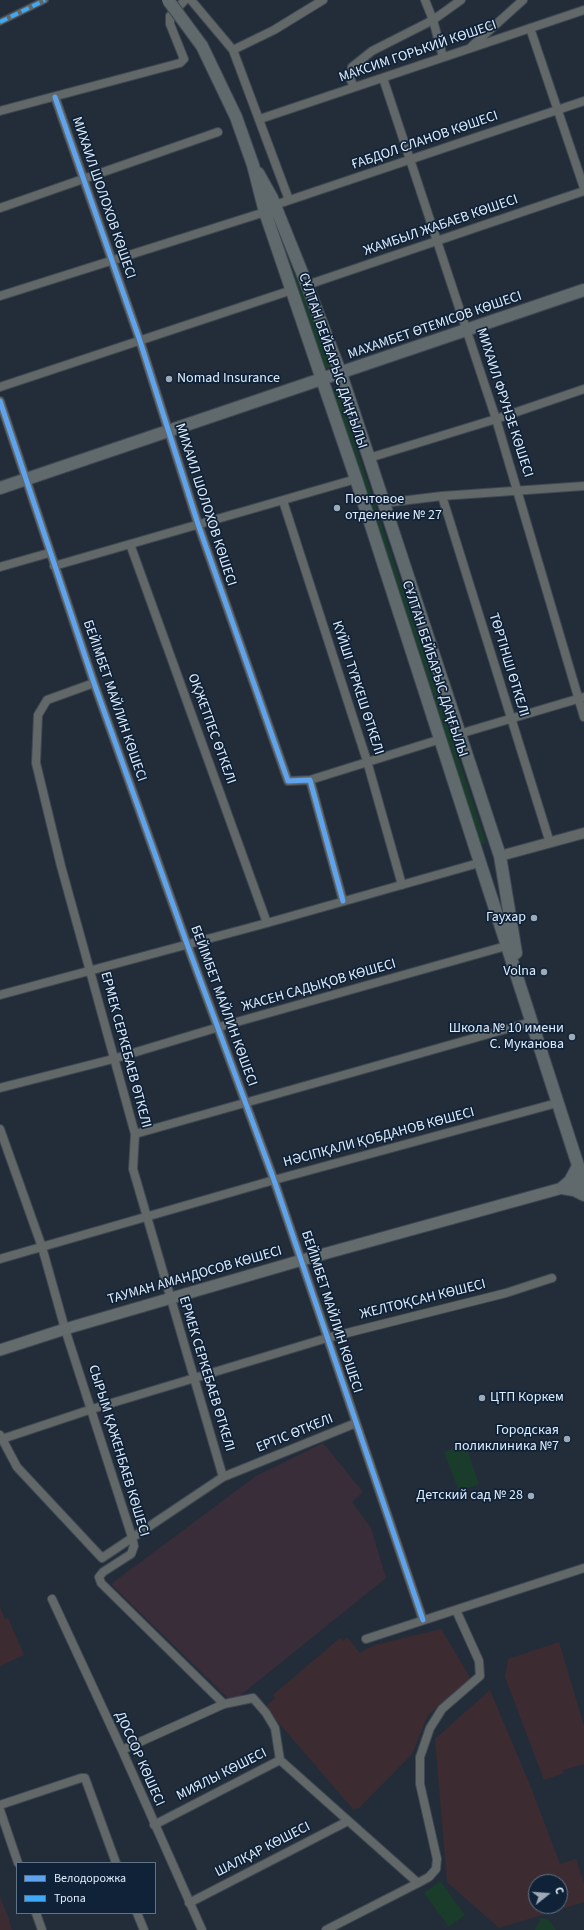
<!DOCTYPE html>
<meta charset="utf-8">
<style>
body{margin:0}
#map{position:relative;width:584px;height:1930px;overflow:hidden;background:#232d39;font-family:"Source Sans 3",sans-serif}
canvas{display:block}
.legend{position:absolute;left:16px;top:1862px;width:140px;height:52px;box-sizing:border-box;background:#0f2238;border:1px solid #637386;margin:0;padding:5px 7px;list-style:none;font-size:12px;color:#e0edfc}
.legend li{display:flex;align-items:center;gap:8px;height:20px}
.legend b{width:20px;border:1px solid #637386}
.north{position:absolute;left:528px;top:1874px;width:40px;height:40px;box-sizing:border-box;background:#0f2238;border:1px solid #637386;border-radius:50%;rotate:73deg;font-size:11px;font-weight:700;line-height:16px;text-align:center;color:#e0edfc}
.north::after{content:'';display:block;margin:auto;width:14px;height:18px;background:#9eaab8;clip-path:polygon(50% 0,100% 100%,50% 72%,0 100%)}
</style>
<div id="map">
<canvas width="584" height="1930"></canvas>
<ul class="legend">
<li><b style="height:5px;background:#60a3ed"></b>Велодорожка</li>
<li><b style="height:5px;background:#3fa9f5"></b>Тропа</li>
</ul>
<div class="north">С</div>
</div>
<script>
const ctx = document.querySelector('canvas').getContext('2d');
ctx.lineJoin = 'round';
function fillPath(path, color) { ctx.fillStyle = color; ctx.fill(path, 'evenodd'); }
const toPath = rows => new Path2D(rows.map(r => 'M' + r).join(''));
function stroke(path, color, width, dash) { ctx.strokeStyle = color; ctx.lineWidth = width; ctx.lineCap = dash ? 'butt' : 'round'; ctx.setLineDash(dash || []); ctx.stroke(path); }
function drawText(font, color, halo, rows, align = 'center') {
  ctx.font = font + ' "Source Sans 3",sans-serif'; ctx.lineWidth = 3.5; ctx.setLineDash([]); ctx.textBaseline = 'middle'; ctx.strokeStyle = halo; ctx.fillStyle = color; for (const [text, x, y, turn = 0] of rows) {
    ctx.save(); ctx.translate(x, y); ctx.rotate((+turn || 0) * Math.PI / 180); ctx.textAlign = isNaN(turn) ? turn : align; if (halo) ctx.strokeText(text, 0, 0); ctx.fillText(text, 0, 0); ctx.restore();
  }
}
fillPath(toPath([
 [0,1607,5,1619,8,1618,24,1655,0,1666],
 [441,1629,471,1679,428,1715,412,1754,359,1808,353,1809,265,1707,275,1698,273,1695,340,1638,343,1641,347,1637,360,1653,375,1645],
 [559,1642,584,1726,584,1764,563,1770,564,1773,544,1780,505,1677,508,1659],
 [490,1690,532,1790,560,1864,576,1859,584,1883,584,1902,499,1928,447,1882,435,1739],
 [536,1882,560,1882,560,1906,536,1906],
 [0,1897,9,1919,12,1930,0,1930]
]), '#3c2c32');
fillPath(toPath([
 [323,1443,363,1492,352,1502,371,1528,386,1578,232,1702,111,1584,256,1476]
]), '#392d39');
fillPath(toPath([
 [290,253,331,367,324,369,284,255],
 [337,389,486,843,479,845,330,391],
 [465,1444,479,1484,459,1491,444,1452],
 [440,1881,465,1915,449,1927,424,1893],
 [541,1918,548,1919,556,1930,535,1930]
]), '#1a3c2a');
const pedestrian = toPath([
 [0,22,45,0]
]);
const minor = toPath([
 [191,0,233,50,274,30,323,0],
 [425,0,433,20,443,57],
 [530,28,584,188],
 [472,46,523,0],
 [233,50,289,200],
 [383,78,496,419,584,717],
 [354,87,350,78,352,67,372,51,433,20,461,0],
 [55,97,140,341,198,524,288,781,310,780,343,901],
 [0,111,180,63,184,59,170,24,170,16,185,0],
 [260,119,584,10],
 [275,205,584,101],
 [0,208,218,132],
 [307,285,584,191],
 [0,296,265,212],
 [0,387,292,290],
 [0,401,94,683,187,944,274,1180,423,1620],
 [369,458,496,419,584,389],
 [442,496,550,843],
 [283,501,367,761,402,885],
 [384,503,442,496,584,486],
 [130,544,267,923],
 [54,566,356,479],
 [0,567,49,553],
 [94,683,47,700,38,715,36,763,61,866,135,1134,133,1169,223,1477],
 [459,734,584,697],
 [310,780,441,739],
 [0,995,267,923,479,863],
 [0,1088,113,1059,219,1027,506,946],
 [0,1129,42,1247,65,1329,132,1537,134,1546,131,1554,103,1572,99,1577,101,1583,224,1704],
 [135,1134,531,1022],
 [0,1259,274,1180,557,1103],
 [0,1435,17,1467,102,1558,223,1477,356,1423],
 [2,1439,92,1409,327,1338,506,1293,552,1278],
 [52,1599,122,1750,202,1930],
 [366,1639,584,1568],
 [122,1750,224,1704,253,1698,266,1713,275,1728,280,1760,418,1883],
 [0,1805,81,1778,85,1778,116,1863],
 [0,1810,18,1863],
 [154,1825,280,1760],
 [189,1903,348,1821],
 [36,1913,42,1930],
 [137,1913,144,1930],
 [326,1930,418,1883,429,1877,436,1869,437,1859,420,1784,420,1757,430,1728,442,1709,480,1676,479,1661,456,1610]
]);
const tertiary = toPath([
 [500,856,584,833]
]);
const secondary = toPath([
 [0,1350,65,1329,302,1260,584,1182]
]);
const primary = toPath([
 [236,117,253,165,265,212,356,479,584,1184],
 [258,173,272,198,307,285,341,374,369,458,500,856,516,953],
 [0,488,584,290],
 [562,1188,570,1181,578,1166],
 [562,1188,574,1190,584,1195]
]);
stroke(pedestrian, '#3f4853', 8);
stroke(minor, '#3f4853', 10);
stroke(tertiary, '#3f4853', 12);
stroke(secondary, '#3f4853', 13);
stroke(primary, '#3f4853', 14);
stroke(pedestrian, '#626868', 5.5);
stroke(minor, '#626868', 8);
stroke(tertiary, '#626868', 10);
stroke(secondary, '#646b6c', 11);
stroke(primary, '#60696c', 12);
const primaryBridge = toPath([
 [168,0,202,46,236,117]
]);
stroke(primaryBridge, '#3f4853', 14, []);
stroke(primaryBridge, '#60696c', 12);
stroke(toPath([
 [0,22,45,0]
]), '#3fa9f5', 4, [8, 4]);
stroke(toPath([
 [55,97,140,341,198,524,288,781,310,780,343,901],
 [0,401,94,683,187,944,274,1180,423,1620]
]), '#60a3ed', 5);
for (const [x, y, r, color] of [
 [169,379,4,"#9eaab8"],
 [337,508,4,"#9eaab8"],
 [534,918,4,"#9eaab8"],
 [544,972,4,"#9eaab8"],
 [572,1037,4,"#9eaab8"],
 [482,1398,4,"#9eaab8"],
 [567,1439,4,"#9eaab8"],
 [531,1496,4,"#9eaab8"]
]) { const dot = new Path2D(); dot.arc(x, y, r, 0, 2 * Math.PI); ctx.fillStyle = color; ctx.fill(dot); stroke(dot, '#0f2238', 1.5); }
drawText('14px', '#e0edfc', '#0f2238', [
 ["МАКСИМ ГОРЬКИЙ КӨШЕСІ",418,52,-19],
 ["ҒАБДОЛ СЛАНОВ КӨШЕСІ",425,141,-19],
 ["МИХАИЛ ШОЛОХОВ КӨШЕСІ",103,198,71],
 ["ЖАМБЫЛ ЖАБАЕВ КӨШЕСІ",441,226,-19],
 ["МАХАМБЕТ ӨТЕМІСОВ КӨШЕСІ",435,326,-19],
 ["СҰЛТАН БЕЙБАРЫС ДАҢҒЫЛЫ",332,361,71],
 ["МИХАИЛ ФРУНЗЕ КӨШЕСІ",504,403,72],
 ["МИХАИЛ ШОЛОХОВ КӨШЕСІ",205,505,72],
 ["ТӨРТІНШІ ӨТКЕЛІ",508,665,73],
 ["СҰЛТАН БЕЙБАРЫС ДАҢҒЫЛЫ",434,669,72],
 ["КҮЙШІ ТҮРКЕШ ӨТКЕЛІ",357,688,72],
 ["БЕЙІМБЕТ МАЙЛИН КӨШЕСІ",114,701,71],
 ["ОҚЖЕТПЕС ӨТКЕЛІ",211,729,70],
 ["ЖАСЕН САДЫҚОВ КӨШЕСІ",319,986,-16],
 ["БЕЙІМБЕТ МАЙЛИН КӨШЕСІ",223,1006,70],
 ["ЕРМЕК СЕРКЕБАЕВ ӨТКЕЛІ",125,1050,75],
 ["НӘСІПҚАЛИ ҚОБДАНОВ КӨШЕСІ",379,1138,-15],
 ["ТАУМАН АМАНДОСОВ КӨШЕСІ",195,1276,-16],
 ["ЖЕЛТОҚСАН КӨШЕСІ",423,1300,-14],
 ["БЕЙІМБЕТ МАЙЛИН КӨШЕСІ",331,1312,72],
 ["ЕРМЕК СЕРКЕБАЕВ ӨТКЕЛІ",206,1374,73],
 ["ЕРТІС ӨТКЕЛІ",295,1434,-22],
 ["СЫРЫМ ҚАЖЕНБАЕВ КӨШЕСІ",118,1451,73],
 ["ДОССОР КӨШЕСІ",139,1759,66],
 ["МИЯЛЫ КӨШЕСІ",222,1775,-27],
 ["ШАЛҚАР КӨШЕСІ",263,1850,-27]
]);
drawText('14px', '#e0edfc', '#0f2238', [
 ["Nomad Insurance",177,379,"left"],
 ["Почтовое",345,500,"left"],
 ["отделение № 27",345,516,"left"],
 ["Гаухар",526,918],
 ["Volna",536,972],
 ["Школа № 10 имени",564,1029],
 ["С. Муканова",564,1045],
 ["ЦТП Коркем",490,1398,"left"],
 ["Городская",559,1431],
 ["поликлиника №7",559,1447],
 ["Детский сад № 28",523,1496]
], 'right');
</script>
